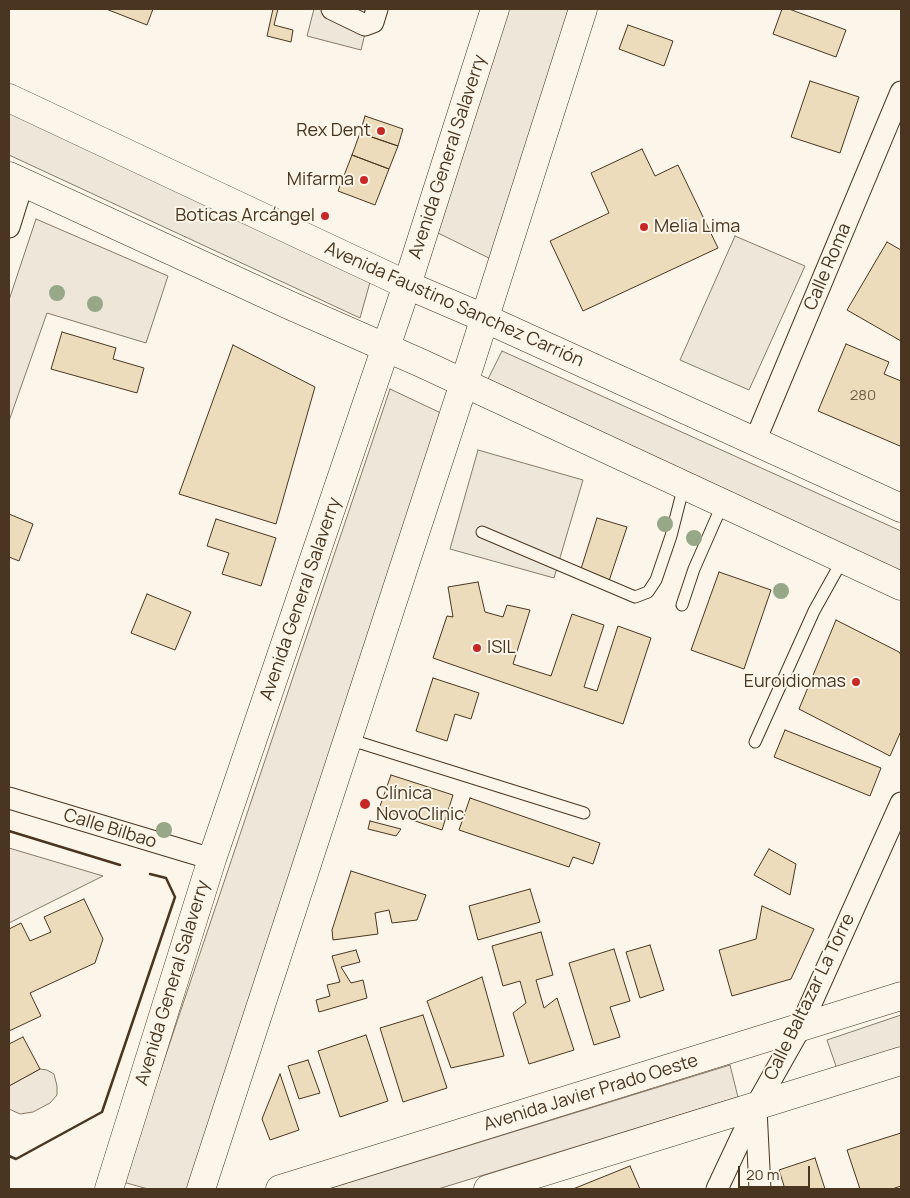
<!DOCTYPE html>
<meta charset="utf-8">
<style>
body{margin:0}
#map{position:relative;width:910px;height:1198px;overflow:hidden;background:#fbf6e9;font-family:Manrope,sans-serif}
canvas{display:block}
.frame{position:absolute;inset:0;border:10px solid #4a3520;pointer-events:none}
.scale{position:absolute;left:738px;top:1166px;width:72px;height:22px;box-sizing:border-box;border:2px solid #4a3520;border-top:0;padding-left:6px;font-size:15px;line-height:18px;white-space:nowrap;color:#4a3520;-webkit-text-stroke:4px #fbf6e9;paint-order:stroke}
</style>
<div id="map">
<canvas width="910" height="1198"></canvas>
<div class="frame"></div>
<div class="scale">20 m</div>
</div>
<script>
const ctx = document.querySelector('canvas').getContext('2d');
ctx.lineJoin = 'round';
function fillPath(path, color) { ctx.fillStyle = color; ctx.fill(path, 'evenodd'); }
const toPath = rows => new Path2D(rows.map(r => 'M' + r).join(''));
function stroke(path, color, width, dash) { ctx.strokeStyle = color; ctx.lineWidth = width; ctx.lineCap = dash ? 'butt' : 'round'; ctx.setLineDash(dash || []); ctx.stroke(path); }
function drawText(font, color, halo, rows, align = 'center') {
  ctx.font = font + ' Manrope,sans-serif'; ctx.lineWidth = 4; ctx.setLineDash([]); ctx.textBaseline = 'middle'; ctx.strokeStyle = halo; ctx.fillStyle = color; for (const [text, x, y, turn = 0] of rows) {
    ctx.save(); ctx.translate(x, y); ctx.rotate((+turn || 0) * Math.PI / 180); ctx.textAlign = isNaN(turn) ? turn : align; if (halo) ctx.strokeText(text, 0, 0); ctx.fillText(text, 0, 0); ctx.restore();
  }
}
const green = toPath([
 [508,9,575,9,497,262,438,233,508,9],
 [9,111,372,275,360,318,9,155,9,111],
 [36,219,168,276,146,343,47,313,9,421,9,300,36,219],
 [735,236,805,266,749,390,680,360,735,236],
 [502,351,901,531,901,571,488,379,502,351],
 [390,389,443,414,188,1189,148,1189,123,1182,390,389],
 [9,848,103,876,9,923,9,848],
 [901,1015,901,1050,838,1072,827,1040,901,1015],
 [730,1065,738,1097,438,1189,328,1189,730,1065],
 [40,1069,47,1070,54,1074,57,1086,57,1095,50,1103,33,1112,20,1114,9,1109,9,1086,40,1069]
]);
fillPath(green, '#ede6d9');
stroke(green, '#887966', 1);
const parking = toPath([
 [314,9,371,9,361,50,307,36,314,9],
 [478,450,583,480,554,578,450,549,478,450]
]);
fillPath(parking, '#ede7d9');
stroke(parking, '#887966', 1);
const building = toPath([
 [106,9,153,9,147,25,106,9],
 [271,9,278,9,274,25,293,30,291,42,267,36,273,9,271,9],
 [782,9,789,9,846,30,836,57,773,34,782,9],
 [628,25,673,41,664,66,619,49,628,25],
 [810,81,859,97,840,153,791,137,810,81],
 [365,116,403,129,398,146,360,133,365,116],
 [360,133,398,146,389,169,352,155,360,133],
 [642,149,655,176,678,165,718,248,583,311,550,241,609,213,591,173,642,149],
 [352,155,389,169,375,205,338,191,352,155],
 [887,242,901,250,901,341,847,310,887,242],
 [62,332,116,348,113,359,144,368,137,393,51,369,62,332],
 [846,344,889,362,884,374,901,381,901,443,900,446,818,411,846,344],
 [233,345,315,387,276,524,179,494,233,345],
 [9,514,33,524,19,561,9,557,9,514],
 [597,518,627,527,609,581,580,572,597,518],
 [216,519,276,538,261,586,222,574,229,553,207,546,216,519],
 [719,572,771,590,744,669,691,650,719,572],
 [478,582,485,612,503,617,507,605,530,610,513,664,551,676,572,614,604,625,584,687,597,691,618,626,651,638,623,724,433,658,447,616,453,617,448,587,478,582],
 [147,594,191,612,175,650,131,633,147,594],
 [836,620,899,652,901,655,901,731,890,756,799,709,836,620],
 [433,678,479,693,471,719,455,714,447,741,416,731,433,678],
 [785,730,881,768,870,796,774,757,785,730],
 [391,775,453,795,442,830,379,809,391,775],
 [470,798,600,843,593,864,573,857,569,867,459,830,470,798],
 [370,821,401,829,396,836,368,829,370,821],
 [769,849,796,864,790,895,754,875,769,849],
 [351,871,426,895,417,920,392,923,389,910,375,913,378,934,333,940,332,930,351,871],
 [530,889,540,922,478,940,469,906,530,889],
 [84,899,103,939,95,963,30,993,41,1016,9,1031,9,929,21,923,30,941,51,932,44,917,84,899],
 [762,906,814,929,791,979,732,996,719,950,756,939,762,906],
 [541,932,553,975,536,980,544,1008,557,998,574,1050,529,1064,513,1013,526,1003,520,981,503,986,492,946,541,932],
 [650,945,664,990,640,998,626,952,650,945],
 [614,949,630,1001,610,1007,620,1037,594,1045,569,963,614,949],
 [356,950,360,962,341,967,351,983,363,980,367,998,319,1012,316,1000,330,996,327,985,340,982,332,956,356,950],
 [482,977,504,1056,451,1068,427,1001,482,977],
 [423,1015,447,1088,403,1102,380,1028,423,1015],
 [366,1035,388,1101,340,1117,318,1051,366,1035],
 [23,1037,40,1069,9,1086,9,1044,23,1037],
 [308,1060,320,1093,299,1099,288,1066,308,1060],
 [280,1074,299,1130,270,1140,262,1119,280,1074],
 [901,1133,901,1186,892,1189,860,1189,847,1150,901,1133],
 [815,1158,825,1189,785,1189,779,1170,815,1158],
 [630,1166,640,1189,573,1189,630,1166]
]);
fillPath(building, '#ecdcbc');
stroke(building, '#4a3520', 1);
const service = toPath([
 [482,532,635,597,648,592,656,580,671,536,684,485],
 [682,605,694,569,723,503],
 [348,739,584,813],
 [755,742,814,611,843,559]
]);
const minor = toPath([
 [332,9,365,25,373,22,377,9],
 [9,227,23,182],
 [755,441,901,92],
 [9,798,212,859],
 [756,1109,760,1189],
 [717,1189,756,1106,800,1028,901,803]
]);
const secondary = toPath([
 [109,1189,212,859,407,285,495,9],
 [201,1189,464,383,583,9]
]);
const primary = toPath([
 [9,98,407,285,484,318,901,508],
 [9,176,289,305,421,363,901,586],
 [280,1189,901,996],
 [488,1189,901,1061]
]);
stroke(service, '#4a3520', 13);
stroke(minor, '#4a3520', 23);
stroke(secondary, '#4a3520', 29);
stroke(primary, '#4a3520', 29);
stroke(service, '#fbf6e9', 11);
stroke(minor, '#fbf6e9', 21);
stroke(secondary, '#fbf6e9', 28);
stroke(primary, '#fbf6e9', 28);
stroke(toPath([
 [9,831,120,865],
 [9,1156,16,1159,102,1112,175,897,166,878,150,874]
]), '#4a3520', 2.5);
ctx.fillStyle = '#96a887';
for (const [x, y] of [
 [57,293],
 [95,304],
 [665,524],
 [694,538],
 [781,591],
 [164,830]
]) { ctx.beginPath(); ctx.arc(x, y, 8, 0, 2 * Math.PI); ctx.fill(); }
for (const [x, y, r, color] of [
 [381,131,5,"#c62828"],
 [364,180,5,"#c62828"],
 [325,216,5,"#c62828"],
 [644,227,5,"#c62828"],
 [477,648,5,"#c62828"],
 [856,682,5,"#c62828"],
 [365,804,6,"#c62828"]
]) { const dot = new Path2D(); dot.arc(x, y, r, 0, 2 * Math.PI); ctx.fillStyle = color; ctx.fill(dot); stroke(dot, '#fbf6e9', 2); }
drawText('15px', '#725f47', null, [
 ["280",863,396]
]);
drawText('18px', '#4a3520', '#fbf6e9', [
 ["Rex Dent",371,131],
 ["Mifarma",354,180],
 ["Boticas Arcángel",315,216],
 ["Melia Lima",654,227,"left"],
 ["ISIL",487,648,"left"],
 ["Euroidiomas",846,682],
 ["Clínica",376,794,"left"],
 ["NovoClinic",376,815,"left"]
], 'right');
drawText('18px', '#4a3520', '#fbf6e9', [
 ["Avenida General Salaverry",448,157,-72],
 ["Calle Roma",828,267,-67],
 ["Avenida Faustino Sanchez Carrión",454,305,24],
 ["Avenida General Salaverry",301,599,-71],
 ["Calle Bilbao",110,829,17],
 ["Avenida General Salaverry",173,983,-73],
 ["Calle Baltazar La Torre",810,997,-64],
 ["Avenida Javier Prado Oeste",591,1093,-17]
]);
</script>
